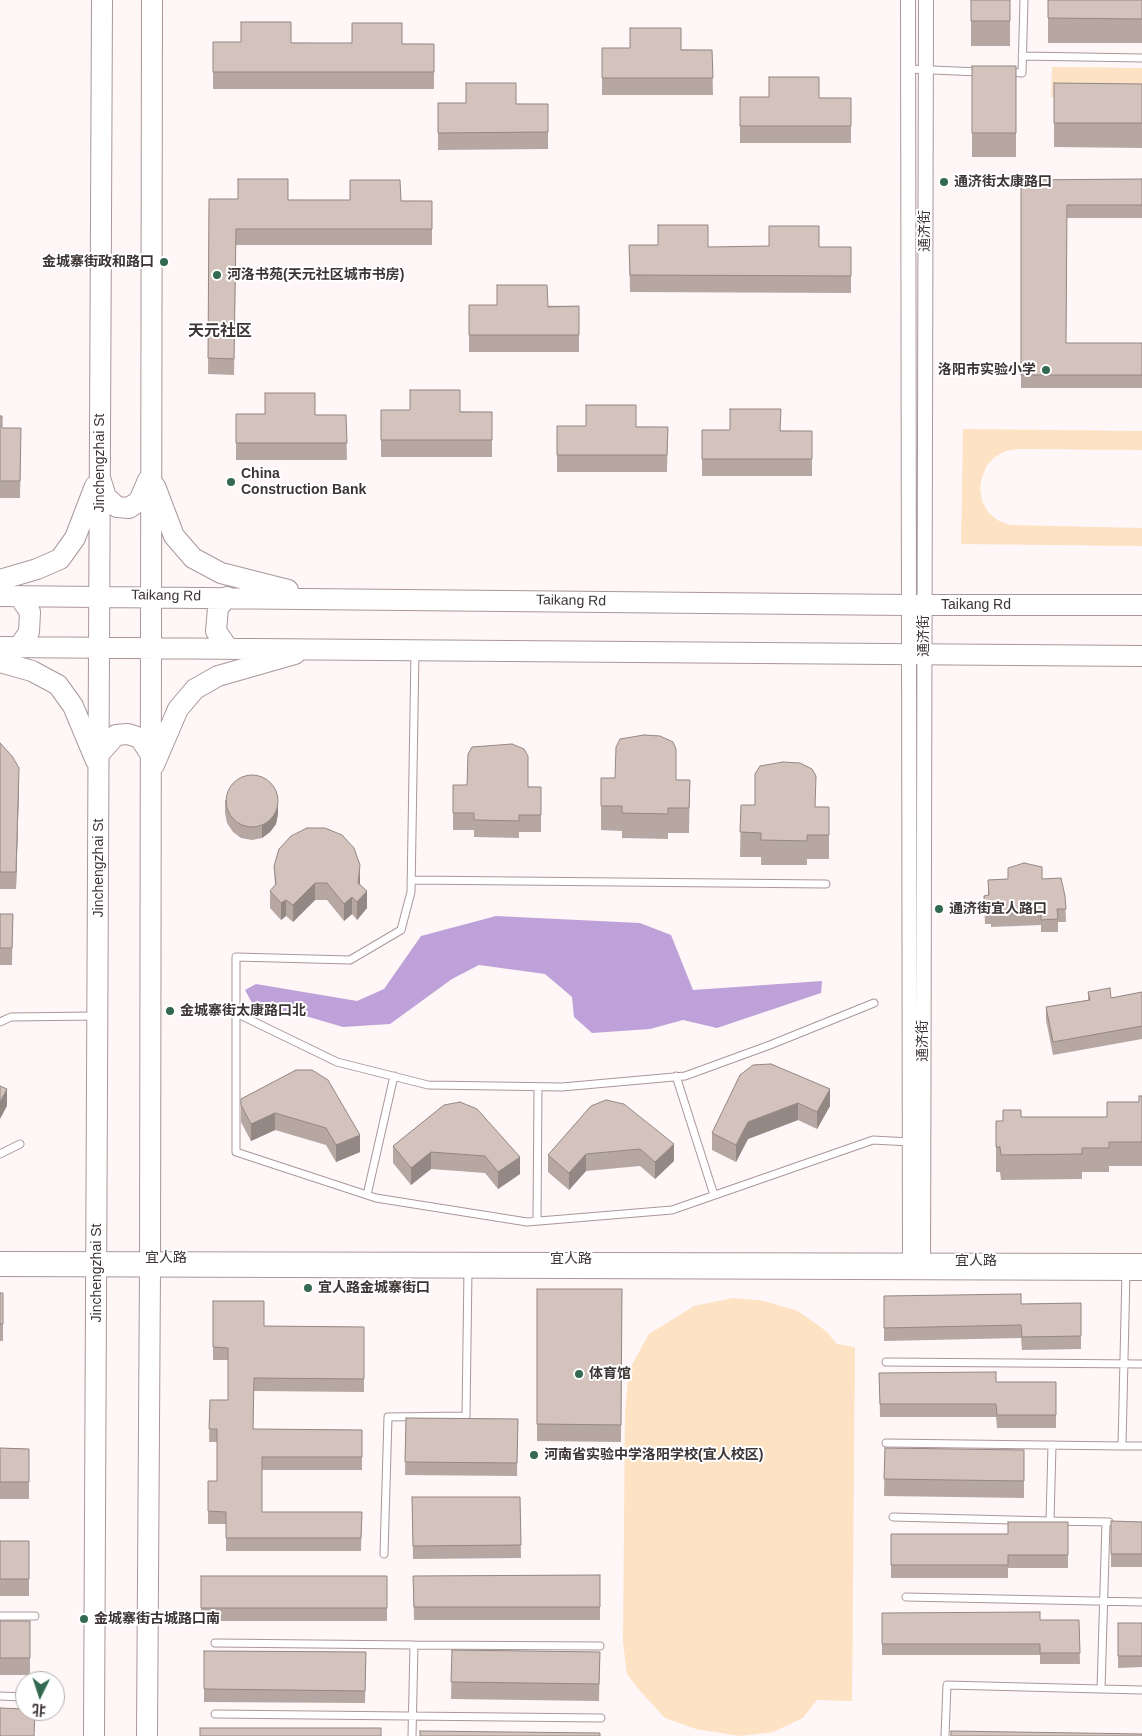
<!DOCTYPE html>
<meta charset="utf-8">
<style>
body{margin:0}
#map{position:relative;width:1142px;height:1736px;overflow:hidden;background:#fef6f7;font-family:Arial,"Noto Sans SC",sans-serif}
canvas{display:block}
.north{position:absolute;left:15px;top:1671px;width:50px;height:50px;box-sizing:border-box;background:#fff;border:1px solid #b1aeae;border-radius:50%;rotate:184deg;font-size:14px;font-weight:700;line-height:20px;text-align:center;color:#3c3435}
.north::after{content:'';display:block;margin:auto;width:18px;height:22px;background:#326950;clip-path:polygon(50% 0,100% 100%,50% 72%,0 100%)}
</style>
<div id="map">
<canvas width="1142" height="1736"></canvas>
<div class="north">北</div>
</div>
<script>
const ctx = document.querySelector('canvas').getContext('2d');
ctx.lineJoin = 'round';
function fillPath(path, color) { ctx.fillStyle = color; ctx.fill(path, 'evenodd'); }
const toPath = rows => new Path2D(rows.map(r => 'M' + r).join(''));
function stroke(path, color, width, dash) { ctx.strokeStyle = color; ctx.lineWidth = width; ctx.lineCap = dash ? 'butt' : 'round'; ctx.setLineDash(dash || []); ctx.stroke(path); }
function drawText(font, color, halo, rows, align = 'center') {
  ctx.font = font + ' Arial,"Noto Sans SC",sans-serif'; ctx.lineWidth = 4; ctx.setLineDash([]); ctx.textBaseline = 'middle'; ctx.strokeStyle = halo; ctx.fillStyle = color; for (const [text, x, y, turn = 0] of rows) {
    ctx.save(); ctx.translate(x, y); ctx.rotate((+turn || 0) * Math.PI / 180); ctx.textAlign = isNaN(turn) ? turn : align; if (halo) ctx.strokeText(text, 0, 0); ctx.fillText(text, 0, 0); ctx.restore();
  }
}
fillPath(toPath([
 [1052,67,1142,68,1142,98,1051,97],
 [963,429,1142,431,1142,450,1019,449,1006,451,995,457,987,465,982,477,980,489,982,501,988,512,997,520,1009,525,1142,528,1142,546,961,544],
 [733,1298,764,1301,798,1311,826,1331,837,1344,855,1347,852,1701,817,1700,803,1718,773,1732,740,1736,696,1729,665,1718,641,1692,627,1674,623,1642,625,1411,629,1370,649,1334,694,1306]
]), '#fde2c4');
fillPath(toPath([
 [496,916,640,923,671,935,693,990,822,981,821,993,717,1028,683,1020,650,1029,592,1033,574,1017,572,997,545,974,479,965,452,979,390,1024,343,1027,292,1012,256,1010,245,990,256,984,357,1001,384,989,421,936]
]), '#bea1d8');
const service = toPath([
 [1022,56,1142,58],
 [908,69,980,72],
 [1009,72,1022,73,1024,0],
 [415,651,411,892,401,930,350,960,236,957,236,1152,376,1198,527,1222,672,1210,873,1140,910,1142],
 [411,880,826,884],
 [236,1013,337,1062,428,1085,562,1087,685,1076,770,1045,874,1003],
 [0,1022,11,1017,95,1016],
 [676,1076,714,1195],
 [0,1154,20,1144],
 [367,1195,394,1076],
 [537,1221,538,1087],
 [1126,1272,1122,1446,1142,1446],
 [886,1362,1142,1364],
 [886,1443,1122,1446],
 [1052,1445,1050,1521,1109,1522],
 [893,1517,1050,1521],
 [1106,1522,1101,1689,1142,1690],
 [384,1554,388,1417,466,1416,468,1269],
 [906,1597,1142,1602],
 [0,1616,35,1616],
 [215,1643,414,1645,412,1736],
 [414,1645,600,1646],
 [0,1696,25,1697],
 [215,1714,601,1718],
 [945,1736,947,1685,1101,1689]
]);
const minor = toPath([
 [908,0,910,1272],
 [0,1259,1142,1261],
 [0,1269,1142,1273],
 [923,1272,926,0]
]);
const secondary = toPath([
 [101,481,106,497,117,507,129,508,139,501,148,480],
 [155,486,174,536,193,558,221,573,288,590],
 [0,580,37,569,60,559,75,538,95,486],
 [0,596,908,605,1142,605],
 [19,596,30,612,29,632,19,647],
 [0,647,1142,656],
 [227,647,216,631,218,608,227,597],
 [0,662,32,671,58,685,73,706,96,761],
 [100,753,116,735,128,734,140,738,151,755],
 [154,765,178,709,195,689,218,676,295,654],
 [94,1736,102,0],
 [147,1736,150,1269,152,0]
]);
stroke(service, '#aa9799', 9);
stroke(minor, '#aa9799', 16);
stroke(secondary, '#aa9799', 22);
stroke(service, '#fff', 7);
stroke(minor, '#fff', 14);
stroke(secondary, '#fff', 20);
fillPath(toPath([
 [971,0,1010,0,1010,46,971,46],
 [1048,0,1142,0,1142,43,1048,43],
 [213,42,434,44,434,89,213,89],
 [602,48,712,50,713,95,602,95],
 [972,66,1016,66,1016,157,972,157],
 [1054,83,1142,84,1142,148,1054,147],
 [740,97,851,98,851,143,740,143],
 [438,103,548,104,548,149,438,150],
 [1142,179,1142,218,1067,218,1066,343,1142,343,1142,388,1021,388,1021,180],
 [209,199,432,201,432,245,236,245,234,375,208,374],
 [629,245,708,247,851,247,851,293,630,292],
 [469,305,579,306,579,352,469,352],
 [381,410,492,412,492,457,381,457],
 [236,414,346,415,347,460,236,460],
 [0,416,2,428,21,445,20,498,0,498],
 [557,426,668,427,667,472,557,472],
 [702,430,812,431,812,476,702,476],
 [0,743,19,785,16,889,0,889],
 [601,778,690,780,689,833,668,833,668,839,622,838,622,831,601,830],
 [453,785,541,787,541,832,519,832,519,838,474,837,474,830,453,830],
 [225,800,278,814,276,824,270,832,262,838,252,840,241,838,233,832,227,823,225,813],
 [741,805,829,807,829,859,807,859,807,865,761,865,761,857,740,857],
 [274,866,360,884,367,908,357,920,352,914,344,921,327,900,315,900,293,922,286,916,281,920,270,908,270,891,275,886],
 [1008,868,1042,879,1065,896,1066,922,1058,922,1058,932,1041,932,1041,925,991,927,991,924,985,924,984,896,988,895,988,880,1008,879],
 [0,914,13,914,12,965,0,965],
 [1088,992,1111,998,1142,992,1142,1039,1053,1055,1046,1020,1046,1007,1088,1000],
 [296,1070,360,1152,336,1162,326,1145,275,1130,251,1141,241,1122,241,1099],
 [740,1075,830,1106,817,1129,798,1120,748,1139,736,1162,712,1150,712,1133],
 [1142,1096,1142,1166,1109,1166,1109,1172,1082,1172,1082,1179,1001,1180,1000,1172,996,1172,996,1121,1003,1121,1021,1117,1107,1117,1139,1102],
 [444,1105,520,1174,498,1189,485,1173,431,1169,411,1185,393,1163,393,1146],
 [591,1106,674,1161,655,1179,640,1166,586,1171,569,1190,548,1172,548,1155],
 [537,1289,622,1289,621,1442,537,1441],
 [0,1293,3,1293,3,1341,0,1341],
 [884,1296,1021,1304,1081,1303,1081,1349,1022,1350,1021,1338,884,1341],
 [213,1301,264,1326,364,1327,364,1392,254,1391,253,1429,362,1430,362,1470,262,1470,262,1512,362,1512,361,1551,226,1551,226,1524,208,1524,208,1481,217,1481,217,1442,209,1442,210,1400,228,1400,228,1360,213,1360],
 [879,1373,996,1382,1056,1382,1056,1428,997,1428,996,1417,880,1417],
 [406,1418,518,1419,517,1476,405,1475],
 [0,1448,29,1449,29,1499,0,1499],
 [885,1448,1024,1450,1024,1498,884,1496],
 [412,1497,520,1497,521,1558,413,1559],
 [1111,1521,1142,1522,1142,1567,1111,1567],
 [1068,1522,1068,1568,1008,1568,1008,1578,891,1578,891,1534,1008,1534],
 [0,1541,29,1541,29,1596,0,1596],
 [600,1575,600,1620,414,1620,413,1576],
 [201,1576,387,1576,387,1621,201,1621],
 [882,1613,1040,1620,1079,1620,1080,1664,1040,1664,1040,1655,882,1655],
 [0,1621,30,1621,30,1675,0,1675],
 [1118,1623,1142,1623,1142,1667,1118,1668],
 [452,1650,600,1652,599,1701,451,1699],
 [204,1651,366,1652,365,1703,204,1702]
]), '#b6a7a2');
fillPath(toPath([
 [19,768,19,785,16,889,16,872],
 [278,801,278,814,276,824,270,832,262,838,262,825],
 [360,865,360,882,358,900,358,883],
 [315,883,315,900,293,922,293,905],
 [367,891,367,908,357,920,357,902],
 [352,897,352,914,344,921,344,904],
 [286,900,286,916,281,920,281,903],
 [7,1089,7,1106,0,1119,0,1102],
 [830,1089,830,1106,817,1129,817,1112],
 [798,1103,798,1120,748,1139,736,1162,736,1145,748,1122],
 [275,1113,275,1130,251,1141,251,1124],
 [360,1135,360,1152,336,1162,336,1145],
 [674,1144,674,1161,655,1179,655,1162],
 [431,1152,431,1169,411,1185,411,1168],
 [586,1154,586,1171,569,1190,569,1173],
 [520,1157,520,1174,498,1189,498,1172]
]), '#948884');
const building = toPath([
 [971,0,1010,0,1010,21,971,21,971,0],
 [1048,0,1142,0,1142,19,1048,18,1048,0],
 [241,22,291,22,291,43,352,43,352,23,402,23,402,44,434,44,434,72,213,72,213,42,241,42,241,22],
 [630,28,681,28,681,50,712,50,713,78,602,78,602,48,630,48,630,28],
 [972,66,1016,66,1016,133,972,133,972,66],
 [769,77,819,77,819,98,851,98,851,126,740,126,740,97,769,97,769,77],
 [466,83,516,83,516,104,548,104,548,132,438,133,438,103,466,103,466,83],
 [1054,83,1142,84,1142,123,1054,123,1054,83],
 [238,179,288,179,288,200,350,200,350,180,400,180,401,201,432,201,432,229,236,229,234,359,208,358,209,199,238,199,238,179],
 [1142,179,1142,205,1067,205,1066,343,1142,343,1142,375,1021,375,1021,180,1142,179],
 [658,225,708,225,708,247,769,246,769,226,819,226,819,247,851,247,851,276,630,275,629,245,658,245,658,225],
 [497,285,547,285,548,307,579,306,579,335,469,335,469,305,497,305,497,285],
 [410,390,460,390,460,412,492,412,492,440,381,440,381,410,410,410,410,390],
 [265,393,315,393,315,415,346,415,347,443,236,443,236,414,265,414,265,393],
 [586,405,636,405,636,427,668,427,667,455,557,455,557,426,586,426,586,405],
 [730,409,781,409,780,431,812,431,812,459,702,459,702,430,730,430,730,409],
 [0,416,2,416,2,428,21,428,20,481,0,481,0,416],
 [644,735,660,736,673,742,676,749,676,780,690,780,689,808,668,808,668,814,622,813,622,806,601,806,601,778,615,778,616,747,620,739,644,735],
 [0,743,12,756,19,768,16,872,0,872,0,743],
 [512,744,524,749,528,756,528,787,541,787,541,815,519,815,519,821,474,820,474,813,453,813,453,785,467,785,468,754,472,747,512,744],
 [783,762,800,763,812,769,816,776,815,807,829,807,829,835,807,835,807,841,761,840,761,833,740,832,741,805,755,805,755,774,760,766,783,762],
 '226 801a26 26 0 1 1 52 0a26 26 0 1 1-52 0Z',
 [307,828,325,828,342,835,354,848,360,865,358,883,367,891,357,902,352,897,344,904,327,883,315,883,293,905,286,900,281,903,270,891,276,884,274,866,279,849,291,836,307,828],
 [1024,863,1042,867,1042,879,1061,878,1065,896,1066,909,1057,909,1058,919,1041,920,1041,912,991,914,991,911,985,911,984,896,989,895,988,880,1008,879,1008,868,1024,863],
 [0,914,13,914,12,948,0,948,0,914],
 [1110,988,1111,998,1142,992,1142,1026,1053,1042,1046,1007,1090,1000,1088,992,1110,988],
 [771,1064,830,1089,817,1112,798,1103,748,1122,736,1145,712,1133,740,1075,753,1065,771,1064],
 [296,1070,312,1070,328,1080,360,1135,336,1145,326,1128,275,1113,251,1124,241,1105,241,1099,296,1070],
 [0,1086,7,1089,0,1102,0,1086],
 [1139,1096,1142,1096,1142,1142,1109,1142,1109,1148,1082,1148,1082,1154,1001,1155,1000,1147,996,1147,996,1121,1003,1121,1003,1110,1021,1110,1021,1117,1107,1117,1107,1102,1139,1102,1139,1096],
 [606,1100,624,1104,674,1144,655,1162,640,1149,586,1154,569,1173,548,1155,591,1106,606,1100],
 [460,1102,477,1109,520,1157,498,1172,485,1156,431,1152,411,1168,393,1146,444,1105,460,1102],
 [537,1289,622,1289,621,1425,537,1424,537,1289],
 [0,1293,3,1293,3,1324,0,1324,0,1293],
 [1021,1294,1021,1304,1081,1303,1081,1336,1022,1337,1021,1325,884,1328,884,1296,1021,1294],
 [213,1301,264,1301,264,1326,364,1327,364,1379,254,1378,253,1429,362,1430,362,1457,262,1457,262,1512,362,1512,361,1538,226,1538,226,1512,208,1511,208,1481,217,1481,217,1429,209,1429,210,1400,228,1400,228,1348,213,1347,213,1301],
 [996,1372,996,1382,1056,1382,1056,1415,997,1415,996,1404,880,1404,879,1373,996,1372],
 [406,1418,518,1419,517,1463,405,1462,406,1418],
 [0,1448,29,1449,29,1482,0,1482,0,1448],
 [885,1448,1024,1450,1024,1481,884,1479,885,1448],
 [412,1497,520,1497,521,1545,413,1546,412,1497],
 [1111,1521,1142,1522,1142,1554,1111,1554,1111,1521],
 [1008,1522,1068,1522,1068,1555,1008,1555,1008,1565,891,1565,891,1534,1008,1534,1008,1522],
 [0,1541,29,1541,29,1579,0,1579,0,1541],
 [600,1575,600,1607,414,1607,413,1576,600,1575],
 [201,1576,387,1576,387,1608,201,1608,201,1576],
 [1040,1612,1040,1620,1079,1620,1080,1653,1040,1653,1040,1644,882,1644,882,1613,1040,1612],
 [0,1621,30,1621,30,1658,0,1658,0,1621],
 [1118,1623,1142,1623,1142,1656,1118,1656,1118,1623],
 [452,1650,600,1652,599,1684,451,1682,452,1650],
 [204,1651,366,1652,365,1691,204,1689,204,1651],
 [0,1708,25,1709,25,1711,35,1711,34,1736,0,1736,0,1708],
 [200,1728,381,1728,381,1736,200,1736,200,1728],
 [420,1731,600,1733,600,1736,420,1736,420,1731],
 [951,1731,1142,1734,1142,1736,951,1736,951,1731]
]);
fillPath(building, '#d4c2bc');
stroke(building, '#948884', 1);
for (const [x, y, r, color] of [
 [944,182,5,"#326950"],
 [164,262,5,"#326950"],
 [217,275,5,"#326950"],
 [1046,370,5,"#326950"],
 [231,482,5,"#326950"],
 [939,909,5,"#326950"],
 [170,1011,5,"#326950"],
 [308,1288,5,"#326950"],
 [579,1374,5,"#326950"],
 [534,1455,5,"#326950"],
 [84,1619,5,"#326950"]
]) { const dot = new Path2D(); dot.arc(x, y, r, 0, 2 * Math.PI); ctx.fillStyle = color; ctx.fill(dot); stroke(dot, '#fff', 2); }
drawText('bold 14px', '#3c3435', '#fff', [
 ["通济街太康路口",954,182],
 ["金城寨街政和路口",154,262,"right"],
 ["河洛书苑(天元社区城市书房)",227,275],
 ["洛阳市实验小学",1036,370,"right"],
 ["China",241,474],
 ["Construction Bank",241,490],
 ["通济街宜人路口",949,909],
 ["金城寨街太康路口北",180,1011],
 ["宜人路金城寨街口",318,1288],
 ["体育馆",589,1374],
 ["河南省实验中学洛阳学校(宜人校区)",544,1455],
 ["金城寨街古城路口南",94,1619]
], 'left');
drawText('14px', '#3c3435', '#fff', [
 ["通济街",925,231,-90],
 ["Jinchengzhai St",100,463,-90],
 ["Taikang Rd",166,596,1],
 ["Taikang Rd",571,601,1],
 ["Taikang Rd",976,605],
 ["通济街",924,636,-90],
 ["Jinchengzhai St",99,868,-90],
 ["通济街",923,1041,-90],
 ["宜人路",166,1258],
 ["宜人路",571,1259],
 ["宜人路",976,1261],
 ["Jinchengzhai St",97,1273,-90]
]);
drawText('bold 16px', '#3c3435', '#fff', [
 ["天元社区",220,332]
]);
</script>
